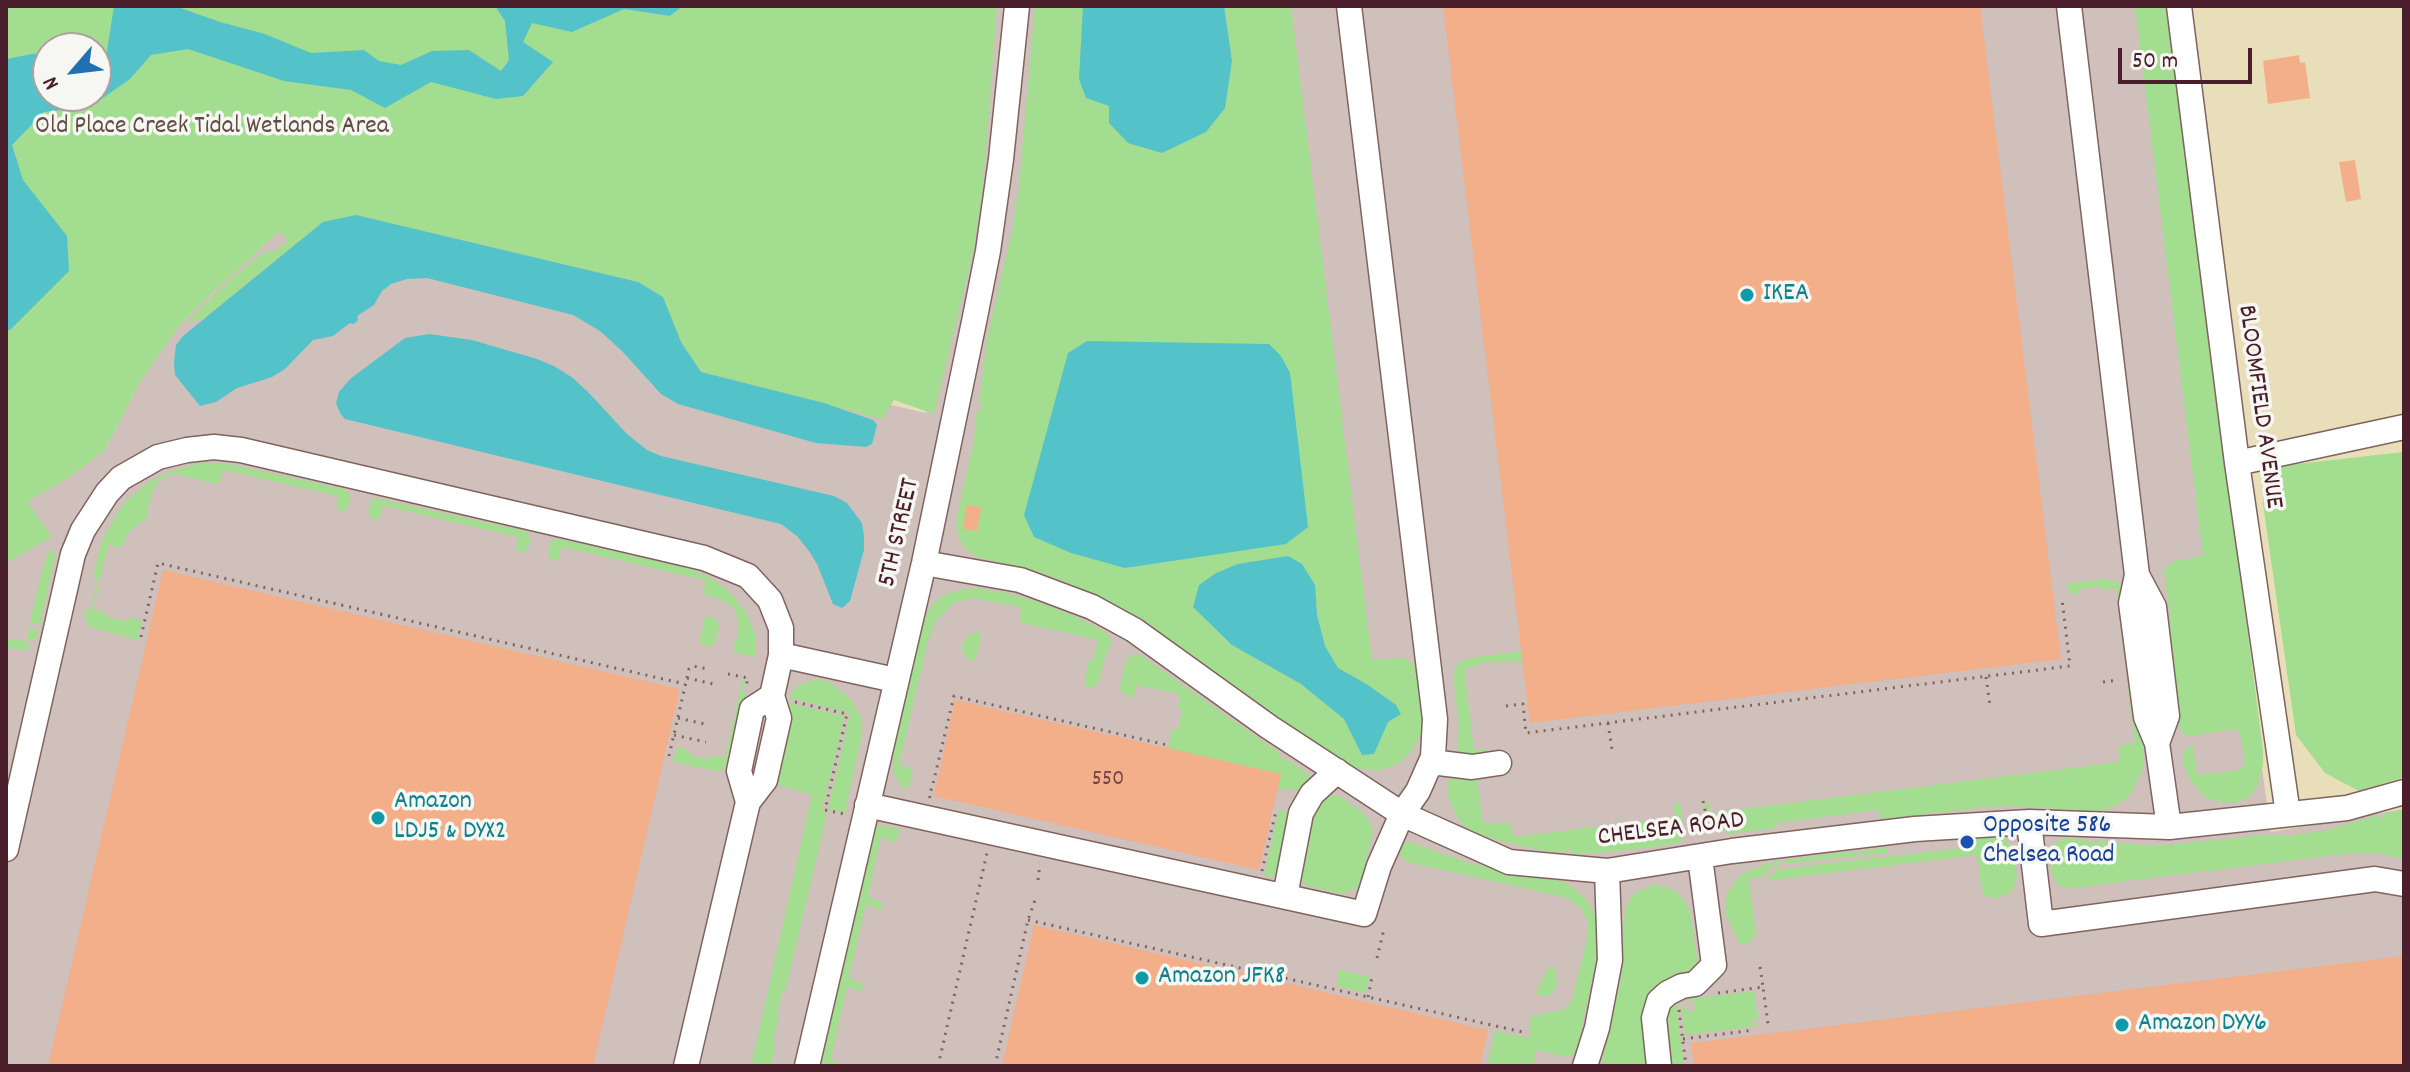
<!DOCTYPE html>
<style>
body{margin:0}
#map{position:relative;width:2410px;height:1072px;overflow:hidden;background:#e8deb9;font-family:Dekko,sans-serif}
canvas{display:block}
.frame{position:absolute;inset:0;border:8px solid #4a1f2b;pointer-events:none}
.north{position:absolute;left:32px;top:32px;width:80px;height:80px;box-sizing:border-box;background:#f6f6f2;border:2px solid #b1a0a2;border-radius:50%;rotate:242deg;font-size:22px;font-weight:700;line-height:32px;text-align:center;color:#4a1f2b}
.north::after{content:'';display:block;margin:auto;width:28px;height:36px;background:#1f6fb2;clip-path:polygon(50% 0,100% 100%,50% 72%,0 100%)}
.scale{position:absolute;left:2118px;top:48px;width:134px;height:36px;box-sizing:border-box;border:4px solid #4a1f2b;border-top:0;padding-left:10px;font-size:24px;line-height:28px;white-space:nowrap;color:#4a1f2b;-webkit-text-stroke:6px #f6f6f2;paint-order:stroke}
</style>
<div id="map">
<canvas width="2410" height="1072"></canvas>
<div class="frame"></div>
<div class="north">N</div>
<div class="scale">50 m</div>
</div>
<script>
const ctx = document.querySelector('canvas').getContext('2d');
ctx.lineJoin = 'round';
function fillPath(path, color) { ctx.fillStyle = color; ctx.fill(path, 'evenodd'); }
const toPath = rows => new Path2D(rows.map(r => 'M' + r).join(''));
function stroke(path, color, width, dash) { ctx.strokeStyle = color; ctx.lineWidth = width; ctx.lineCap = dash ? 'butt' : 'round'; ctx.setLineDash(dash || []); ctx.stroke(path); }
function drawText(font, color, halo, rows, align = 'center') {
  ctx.font = font + ' Dekko,sans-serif'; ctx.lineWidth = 7; ctx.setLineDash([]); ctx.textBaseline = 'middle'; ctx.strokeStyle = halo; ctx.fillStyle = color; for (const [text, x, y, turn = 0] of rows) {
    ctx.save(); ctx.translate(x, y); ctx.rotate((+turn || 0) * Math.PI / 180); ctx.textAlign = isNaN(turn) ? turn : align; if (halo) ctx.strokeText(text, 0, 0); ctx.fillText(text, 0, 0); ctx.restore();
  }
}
fillPath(toPath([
 [957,6,2156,6,2177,168,2271,832,2404,809,2404,1066,6,1066,6,512,64,481,105,450,138,385,181,323,293,218,344,181,694,263,716,364,926,413]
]), '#cfc0bb');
fillPath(toPath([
 [6,6,668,6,646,12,670,16,683,6,997,6,983,185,974,248,934,414,894,400,882,419,701,372,681,342,663,297,638,282,356,215,323,222,205,318,186,323,237,274,264,252,275,251,288,241,279,231,181,323,138,385,105,450,64,481,27,501,52,537,6,563],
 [48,48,96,48,96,96,48,96],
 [1035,6,1083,6,1079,79,1232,61,1224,6,1291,6,1372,660,1403,658,1414,664,1418,671,1424,726,1413,750,1398,764,1378,771,1350,767,1134,616,1066,582,1033,570,977,557,966,549,959,538,956,521,974,440,977,410,982,410,982,405,979,404,987,339,1013,227,1019,186],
 [1315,584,1317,615,1325,646,1338,669,1401,714,1388,722,1362,755,1344,719,1301,684,1232,645,1193,607,1199,585],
 [2135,6,2166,6,2263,750,2263,765,2257,787,2246,799,2235,803,2218,802,2205,797,2191,782,2183,763,2184,751,2193,745,2197,775,2240,770,2245,764,2241,735,2237,729,2189,736,2182,732,2178,724,2166,626,2171,625,2164,569,2174,561,2203,556],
 [2404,452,2404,777,2359,791,2325,773,2296,735,2263,504,2265,481,2279,466],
 [201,462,234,465,344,489,350,495,348,507,344,511,337,511,338,496,223,470,220,482,217,484,175,474,167,476,157,484,152,492,146,519,129,531,122,547,108,545,93,609,106,613,107,617,126,621,130,618,142,620,138,640,89,627,84,615,85,609,91,609,98,579,93,577,101,543,116,515,127,500,150,481,172,471],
 [375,498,525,531,530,537,528,549,522,553,516,551,518,537,389,507,382,506,379,519,373,520,370,517,368,511,371,501],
 [554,539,560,539,691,569,709,577,728,590,745,611,756,635,755,657,733,652,739,630,736,611,727,602,704,594,705,580,562,547,558,560,556,561,550,558,548,552,551,542],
 [49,551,56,553,40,625,31,623,30,628,38,631,36,641,28,639,26,645,33,647,25,650,6,648,6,638,26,641,41,574],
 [2108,579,2117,582,2124,592,2134,677,2127,678,2116,588,2102,590,2100,586,2081,589,2078,593,2069,594,2068,583],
 [978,588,1008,593,1033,600,1070,614,1105,631,1111,639,1111,645,1104,659,1099,682,1092,688,1088,688,1084,685,1088,662,1094,659,1098,640,1022,623,1020,620,1021,607,970,598,954,603,936,620,928,641,899,764,911,768,913,771,908,788,902,788,893,772,893,748,923,619,933,604,943,595,960,590],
 [707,616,716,619,719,626,715,643,709,647,699,642,705,617],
 [976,632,980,633,981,637,976,659,972,661,964,656,962,648,966,637],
 [1522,651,1523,661,1479,663,1477,667,1464,669,1474,750,1485,749,1489,752,1475,757,1457,751,1459,728,1454,683,1454,670,1459,663,1469,658],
 [1139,654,1281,754,1279,757,1284,760,1286,758,1306,772,1309,777,1309,782,1298,790,1286,790,1278,788,1280,774,1168,748,1172,730,1178,729,1182,710,1178,707,1180,694,1137,685,1134,696,1131,698,1120,690,1120,686,1126,660,1132,655],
 [743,679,746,679,743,692,747,694,728,767,717,771,673,762,677,747,688,750,690,755,708,759,712,756,725,758],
 [821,680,829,682,851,699,862,719,862,733,845,813,828,809,850,713,789,698,796,686,809,681],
 [2135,680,2144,750,2143,769,2130,795,2118,804,2106,810,2091,811,2015,806,1986,807,1881,819,1879,810,1775,823,1776,828,1729,834,1717,826,1707,816,1705,799,1708,802,1710,813,2119,762,2119,746,2135,742,2127,681],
 [788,703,845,716,822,811,827,813,785,992,782,992,777,1017,779,1018,773,1041,776,1042,771,1066,751,1066,812,795,775,784,777,747],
 [1449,775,1469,780,1477,779,1483,823,1510,823,1514,837,1675,817,1674,804,1678,802,1681,805,1684,838,1677,844,1599,853,1571,853,1571,850,1566,849,1565,853,1540,850,1496,840,1470,830,1460,822,1448,796],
 [1333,795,1341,797,1363,813,1370,821,1373,832,1361,882,1357,888,1343,894,1307,886,1303,882,1300,875,1314,814,1324,797],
 [1279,809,1288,813,1291,818,1280,871,1272,877,1264,876],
 [2404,809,2404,860,2382,854,2352,853,2071,888,2059,886,2051,872,2050,852,2056,842,2066,838,2088,840,2088,843,2092,844,2093,841,2157,846,2262,835,2296,835,2331,829,2377,815,2379,818,2383,817,2383,814],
 [881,825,899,829,899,833,895,843,881,837,868,896,881,903,883,906,880,910,866,904,856,948,849,977,862,984,864,989,859,991,847,986,831,1059,843,1066,821,1066,876,826],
 [1995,835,2005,838,2013,849,2017,877,2014,888,2010,893,1998,898,1987,897,1982,891,1977,855,1764,881,1774,874,1773,870,1969,847,1968,837],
 [1410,842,1467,862,1509,873,1565,882,1584,897,1592,909,1595,918,1597,957,1576,1054,1566,1057,1536,1050,1533,1066,1487,1066,1495,1031,1529,1038,1531,1016,1562,1010,1571,1003,1588,934,1587,919,1581,908,1569,899,1560,896,1407,862,1399,853,1404,844],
 [1887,847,1887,853,1784,864,1784,860,1854,851,1855,854,1859,854,1860,851],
 [1779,860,1780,865,1769,866,1769,870,1763,877,1749,879,1756,934,1753,939,1748,941,1749,945,1740,944,1726,915,1725,904,1728,892,1740,876,1750,870],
 [1656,884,1675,891,1683,899,1690,911,1698,965,1689,974,1676,976,1662,982,1648,997,1644,1011,1649,1066,1601,1066,1621,976,1625,910,1631,897,1637,892],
 [1548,968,1555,969,1557,984,1551,995,1539,996,1536,992],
 [1340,970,1369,976,1366,993,1337,986,1337,972],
 [1754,991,1758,1020,1750,1022,1751,1025,1758,1024,1758,1026,1685,1035,1681,1006,1685,1006,1686,1011,1695,1010,1694,1001,1681,1000],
 [1676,998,1684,1066,1669,1066,1664,1023,1669,1004]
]), '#a3dd8f');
fillPath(toPath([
 [114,6,175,6,220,22,265,34,311,53,364,50,379,61,401,65,432,51,469,50,501,71,509,60,505,21,495,6,683,6,670,16,624,9,572,32,532,23,523,42,553,62,523,96,496,99,431,82,385,108,351,90,284,81,188,49,151,55,130,79,90,107,44,112,12,145,23,180,67,236,69,271,11,329,6,331,6,59,48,51,48,96,96,96,96,62,107,51],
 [1083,6,1224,6,1232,61,1225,108,1206,132,1162,153,1128,143,1109,123,1109,106,1086,98,1079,79],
 [356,215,638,282,663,297,681,342,701,372,824,403,873,420,877,425,872,444,866,447,816,443,678,404,661,394,622,351,600,331,573,315,427,278,407,279,391,284,382,291,374,305,357,316,358,320,354,324,350,323,333,336,313,340,285,369,272,377,237,388,216,402,200,406,175,375,174,362,176,345,183,336,323,222],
 [429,334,472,340,537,359,554,366,573,378,590,394,627,434,647,450,661,456,834,496,847,503,862,523,864,536,864,550,850,601,842,608,833,604,817,564,809,551,797,536,781,524,345,419,340,413,336,403,339,392,350,379,405,338],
 [1087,341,1269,344,1281,356,1290,373,1308,527,1286,544,1125,568,1071,553,1034,537,1024,515,1068,353],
 [1288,556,1302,564,1315,585,1317,615,1325,646,1338,668,1368,685,1396,705,1401,714,1388,722,1374,754,1362,755,1344,719,1301,684,1232,645,1193,607,1199,585,1216,573,1238,564]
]), '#54c2c9');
fillPath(toPath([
 [1443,6,1980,6,2061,659,1530,723],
 [2299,55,2300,63,2305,62,2310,98,2268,104,2263,61],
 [2355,160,2361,199,2346,202,2339,162],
 [966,505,981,507,977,531,963,529],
 [163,570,680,689,593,1066,48,1066],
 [955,700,1281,774,1259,870,934,796],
 [1034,925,1488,1030,1480,1066,1002,1066],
 [2404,956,2404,1066,1694,1066,1691,1043]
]), '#f2af89');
const minor = toPath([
 [2069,6,2137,575,2131,603,2146,717,2157,743,2169,827],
 [2179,6,2237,463,2288,814],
 [2237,463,2404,427],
 [924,563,1020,580,1092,607,1134,630,1269,727,1402,814,1509,862,1607,871,1732,851,1915,829,2029,822,2169,827,2347,808,2404,792],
 [2137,575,2154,607,2167,716,2157,743],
 [781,655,895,680],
 [1431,762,1472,767,1499,763],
 [748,802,739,771,752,709,772,696],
 [867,805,1364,914,1379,866,1402,814,1418,791,1433,757,1435,719,1349,6],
 [2029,822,2041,924,2375,879,2404,884],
 [6,849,73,554,83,530,107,493,121,478,158,457,187,450,214,447,241,450,704,558,748,576,770,600,781,628,781,655,772,696,779,718,765,780,748,802,686,1066],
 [1285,896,1301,813,1312,794,1337,771],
 [807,1066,924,563,975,317,988,251,1001,159,1017,6],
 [1585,1066,1597,1028,1610,960,1607,871],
 [1659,1066,1654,1018,1659,1001,1668,993,1682,986,1695,984,1714,965,1700,857]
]);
stroke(minor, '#81625d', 27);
stroke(toPath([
 [141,637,158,563,685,684],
 [728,674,748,678,746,686],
 [1986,677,1990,706],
 [687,678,718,685],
 [2103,682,2119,680],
 [795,702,847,714,825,810,844,814],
 [1506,706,1523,704,1526,733,2070,666,2062,599],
 [678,718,709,725],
 [1608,723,1612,750],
 [674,735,706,742],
 [669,756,689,669,693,666,708,669],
 [930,798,929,794,932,788,954,696,1167,745],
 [1703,801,1707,819,1721,832],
 [1262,871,1276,811],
 [1038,880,1040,864],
 [1028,920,1527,1033],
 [1377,958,1384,929],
 [1760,967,1763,987],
 [1718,993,1763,987,1768,1024],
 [1368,997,1372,977],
 [1679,1010,1686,1066],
 [1683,1039,1754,1030],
 [938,1066,987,853],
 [995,1066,1028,920,1035,900]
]), '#81625d', 3, [2, 6]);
stroke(minor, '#fff', 24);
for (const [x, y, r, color] of [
 [1747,295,8,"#0f9aa8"],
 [378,818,8,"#0f9aa8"],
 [1967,842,8,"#1a4fb4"],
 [1142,978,8,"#0f9aa8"],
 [2122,1025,8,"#0f9aa8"]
]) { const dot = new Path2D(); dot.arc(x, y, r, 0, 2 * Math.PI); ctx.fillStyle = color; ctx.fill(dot); stroke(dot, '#f6f6f2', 3); }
drawText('22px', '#744342', null, [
 ["550",1108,781]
]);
drawText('26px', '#604e44', '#f6f6f2', [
 ["Old Place Creek Tidal Wetlands Area",212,128]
]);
drawText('26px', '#0d838f', '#f6f6f2', [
 ["IKEA",1763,295],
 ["Amazon",394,803],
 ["LDJ5 & DYX2",394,833],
 ["Amazon JFK8",1158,978],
 ["Amazon DYY6",2138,1025]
], 'left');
drawText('26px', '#4a1f2b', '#f6f6f2', [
 ["BLOOMFIELD AVENUE",2258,407,82],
 ["5TH STREET",901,533,-77],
 ["CHELSEA ROAD",1671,831,-7]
]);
drawText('26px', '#164399', '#f6f6f2', [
 ["Opposite 586",1983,827],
 ["Chelsea Road",1983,857]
], 'left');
</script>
